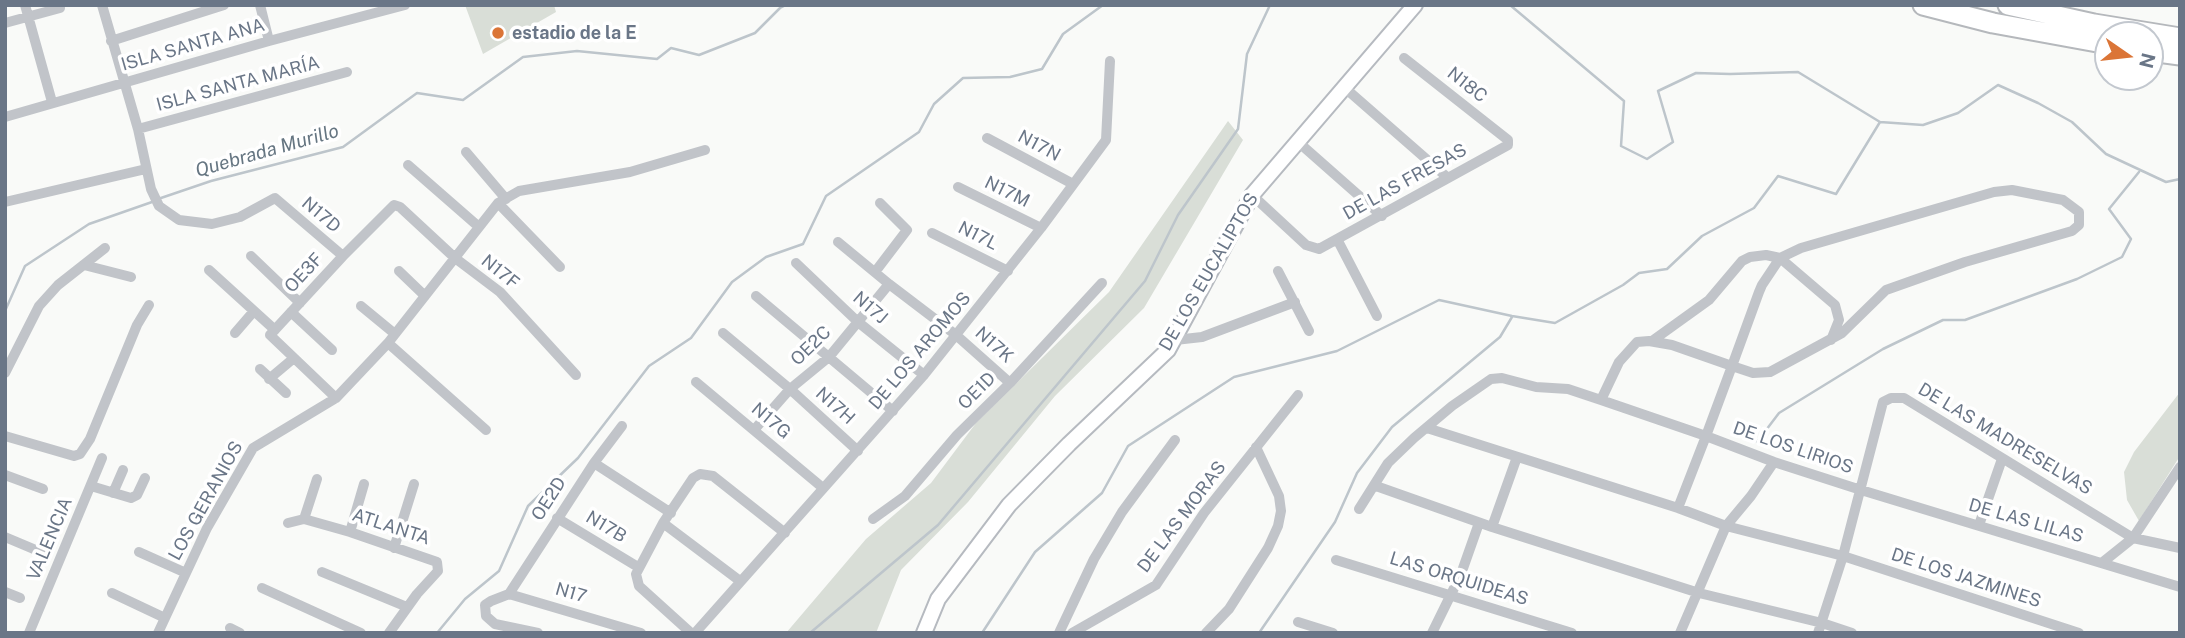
<!DOCTYPE html>
<meta charset="utf-8">
<style>
body{margin:0}
#map{position:relative;width:2185px;height:638px;overflow:hidden;background:#f9faf8;font-family:"Public Sans",sans-serif}
canvas{display:block}
.frame{position:absolute;inset:0;border:7px solid #6a7687;pointer-events:none}
.north{position:absolute;left:2094px;top:21px;width:70px;height:70px;box-sizing:border-box;background:#fff;border:2px solid #c3c8cf;border-radius:50%;rotate:104deg;font-size:19px;font-weight:700;line-height:28px;text-align:center;color:#6a7687}
.north::after{content:'';display:block;margin:auto;width:24px;height:32px;background:#db7537;clip-path:polygon(50% 0,100% 100%,50% 72%,0 100%)}
</style>
<div id="map">
<canvas width="2185" height="638"></canvas>
<div class="frame"></div>
<div class="north">N</div>
</div>
<script>
const ctx = document.querySelector('canvas').getContext('2d');
ctx.lineJoin = 'round';
function fillPath(path, color) { ctx.fillStyle = color; ctx.fill(path, 'evenodd'); }
const toPath = rows => new Path2D(rows.map(r => 'M' + r).join(''));
function stroke(path, color, width, dash) { ctx.strokeStyle = color; ctx.lineWidth = width; ctx.lineCap = dash ? 'butt' : 'round'; ctx.setLineDash(dash || []); ctx.stroke(path); }
function drawText(font, color, halo, rows, align = 'center') {
  ctx.font = font + ' "Public Sans",sans-serif'; ctx.lineWidth = 7; ctx.setLineDash([]); ctx.textBaseline = 'middle'; ctx.strokeStyle = halo; ctx.fillStyle = color; for (const [text, x, y, turn = 0] of rows) {
    ctx.save(); ctx.translate(x, y); ctx.rotate((+turn || 0) * Math.PI / 180); ctx.textAlign = isNaN(turn) ? turn : align; if (halo) ctx.strokeText(text, 0, 0); ctx.fillText(text, 0, 0); ctx.restore();
  }
}
fillPath(toPath([
 [465,5,554,5,556,12,483,54],
 [1228,121,1243,140,1144,308,1055,396,968,502,901,570,876,633,786,633,866,539,931,483,976,423,1109,292],
 [2180,392,2180,456,2139,521,2127,500,2124,472,2134,452]
]), '#d9ded7');
stroke(toPath([
 [1510,5,1624,101,1621,146,1647,159,1673,142,1658,91,1696,73,1730,74,1798,72,1880,122,1923,125,1958,113,1998,85,2038,103,2072,122,2106,154,2166,182,2180,179],
 [158,199,211,181,343,147,417,93,463,100,523,57,577,51,657,59,671,48,699,55,755,33,780,8,786,5],
 [5,311,25,266,89,224,152,202],
 [1757,442,1779,413,1883,349,1943,320,1965,320,2077,279,2122,257,2131,239,2109,209,2139,172],
 [437,633,465,599,499,571,528,506,578,458,649,366,691,338,732,282,766,257,803,244,826,196,919,132,934,104,963,78,1010,77,1042,69,1063,34,1103,5],
 [810,633,938,525,1145,281,1178,215,1238,129,1247,54,1270,5],
 [982,633,1035,552,1102,493,1128,446,1234,377,1337,351,1439,300,1512,316,1555,323,1623,285,1639,273,1667,269,1702,236,1754,208,1778,176,1836,194,1880,122],
 [1259,633,1335,522,1357,473,1392,427,1500,337,1512,317]
]), '#bdc5cb', 2.5);
const secondary = toPath([
 [924,633,938,599,1009,505,1069,444,1168,350,1252,195,1415,5]
]);
const highway = toPath([
 [1923,5,1993,23,2108,44],
 [2008,5,2094,24,2180,38],
 [2150,51,2180,55]
]);
stroke(secondary, '#b6bac0', 18);
stroke(highway, '#b5b8bc', 23);
stroke(toPath([
 [25,5,52,102],
 [102,5,138,129,151,189,159,206,179,220,212,224,240,217,275,198,343,256],
 [260,5,269,41],
 [5,23,60,8],
 [111,41,224,5],
 [1345,88,1448,178],
 [5,117,269,41,405,5],
 [138,129,347,72],
 [987,138,1073,184],
 [1297,141,1382,216],
 [466,152,506,199],
 [408,165,479,227],
 [958,187,1041,228],
 [1252,195,1306,245,1319,249,1508,145,1508,140,1404,58],
 [5,202,146,169],
 [498,203,560,267],
 [932,233,1008,271],
 [1337,239,1377,316],
 [838,242,889,284],
 [251,256,300,303],
 [796,263,858,322,924,375],
 [84,265,131,277],
 [209,270,275,330],
 [399,271,425,296],
 [1278,271,1309,331],
 [875,272,907,230,880,203],
 [756,296,893,411],
 [361,306,395,334],
 [291,312,332,350],
 [235,333,254,311],
 [723,333,790,389,858,451],
 [1175,340,1202,337,1295,302],
 [1652,341,1709,300,1742,261,1750,257,1766,255,1780,258,1835,305,1839,320,1831,340],
 [388,343,486,430],
 [260,369,286,393],
 [5,373,39,306,58,285,105,248],
 [269,379,294,358],
 [696,382,823,488],
 [336,398,270,335,343,256,394,205,400,207,455,258,500,292,576,375],
 [1427,428,1678,508,1726,526,1843,556,2079,633],
 [754,430,790,389,829,357,889,284,956,335,1010,383],
 [5,436,74,456,80,454,90,439,137,325,149,305],
 [1517,457,1492,527,1699,593,1822,623,1852,633],
 [594,463,671,513],
 [5,475,43,489],
 [91,486,131,498,137,495,145,478],
 [1376,486,1492,527],
 [113,493,123,470],
 [1678,508,1706,436,1774,462,1861,490,2180,587],
 [1359,509,1388,463,1414,438,1452,406,1491,379,1502,378,1536,387,1568,389,1601,400,1706,436,1732,366,1759,292,1762,285,1780,258,1801,248,1994,192,2012,190,2063,200,2079,212,2079,225,2072,231,1965,262,1886,290,1842,333,1770,372,1753,373,1732,366,1672,345,1649,341,1637,342,1619,362,1601,400],
 [557,518,638,567],
 [304,519,317,479],
 [873,519,905,496,957,435,1010,383,1102,283],
 [288,523,304,519,350,532,437,562,438,571,417,594,389,633],
 [663,523,740,581],
 [1979,525,2002,459],
 [350,532,364,484],
 [5,537,43,553],
 [394,548,414,484],
 [139,552,186,573],
 [1336,560,1572,633],
 [2103,562,2133,538,2180,548],
 [322,572,407,607],
 [262,588,361,633],
 [5,592,20,598],
 [112,593,165,618],
 [509,594,594,463,622,426],
 [1298,622,1333,633],
 [230,628,240,633],
 [29,633,102,458],
 [158,633,207,528,253,448,336,398,388,343,498,203,519,191,630,172,705,150],
 [538,633,495,624,486,616,485,605,491,601,509,594,641,633],
 [691,633,639,586,636,574,663,523,693,478,700,474,713,476,785,533],
 [695,633,924,375,1041,228,1106,140,1110,61],
 [1059,633,1094,559,1122,512,1175,440],
 [1072,633,1156,585,1204,513,1298,395],
 [1206,633,1229,609,1268,548,1278,526,1281,511,1279,496,1256,447],
 [1432,633,1461,574,1479,523],
 [1680,633,1726,526,1751,496,1774,462],
 [1818,633,1843,556,1883,402,1891,398,1904,398,2133,538,2180,467]
]), '#c1c4c9', 10);
stroke(secondary, '#fff', 14);
stroke(highway, '#fff', 19);
for (const [x, y, r, color] of [
 [498,33,7,"#db7537"]
]) { const dot = new Path2D(); dot.arc(x, y, r, 0, 2 * Math.PI); ctx.fillStyle = color; ctx.fill(dot); stroke(dot, '#fff', 2.5); }
drawText('bold 18px', '#6a7687', '#fff', [
 ["estadio de la E",512,33]
], 'left');
drawText('18px', '#6a7687', '#fff', [
 ["ISLA SANTA ANA",193,45,-16],
 ["ISLA SANTA MARÍA",238,84,-15],
 ["N18C",1467,85,38],
 ["N17N",1039,146,28],
 ["DE LAS FRESAS",1405,182,-29],
 ["N17M",1007,192,26],
 ["N17D",321,215,40],
 ["N17L",978,236,27],
 ["N17F",500,272,39],
 ["DE LOS EUCALIPTOS",1209,272,-60],
 ["OE3F",304,273,-47],
 ["N17J",870,308,41],
 ["N17K",994,345,42],
 ["OE2C",811,346,-44],
 ["DE LOS AROMOS",920,351,-50],
 ["OE1D",977,391,-45],
 ["N17H",835,406,42],
 ["N17G",771,421,40],
 ["DE LAS MADRESELVAS",2005,439,31],
 ["DE LOS LIRIOS",1793,448,19],
 ["OE2D",549,499,-57],
 ["LOS GERANIOS",206,501,-61],
 ["DE LAS MORAS",1182,517,-53],
 ["DE LAS LILAS",2026,521,16],
 ["ATLANTA",391,527,18],
 ["N17B",606,527,31],
 ["VALENCIA",50,539,-67],
 ["DE LOS JAZMINES",1966,578,18],
 ["LAS ORQUIDEAS",1459,579,17],
 ["N17",571,593,16]
]);
drawText('italic 19px', '#667682', '#fff', [
 ["Quebrada Murillo",267,151,-16]
]);
</script>
